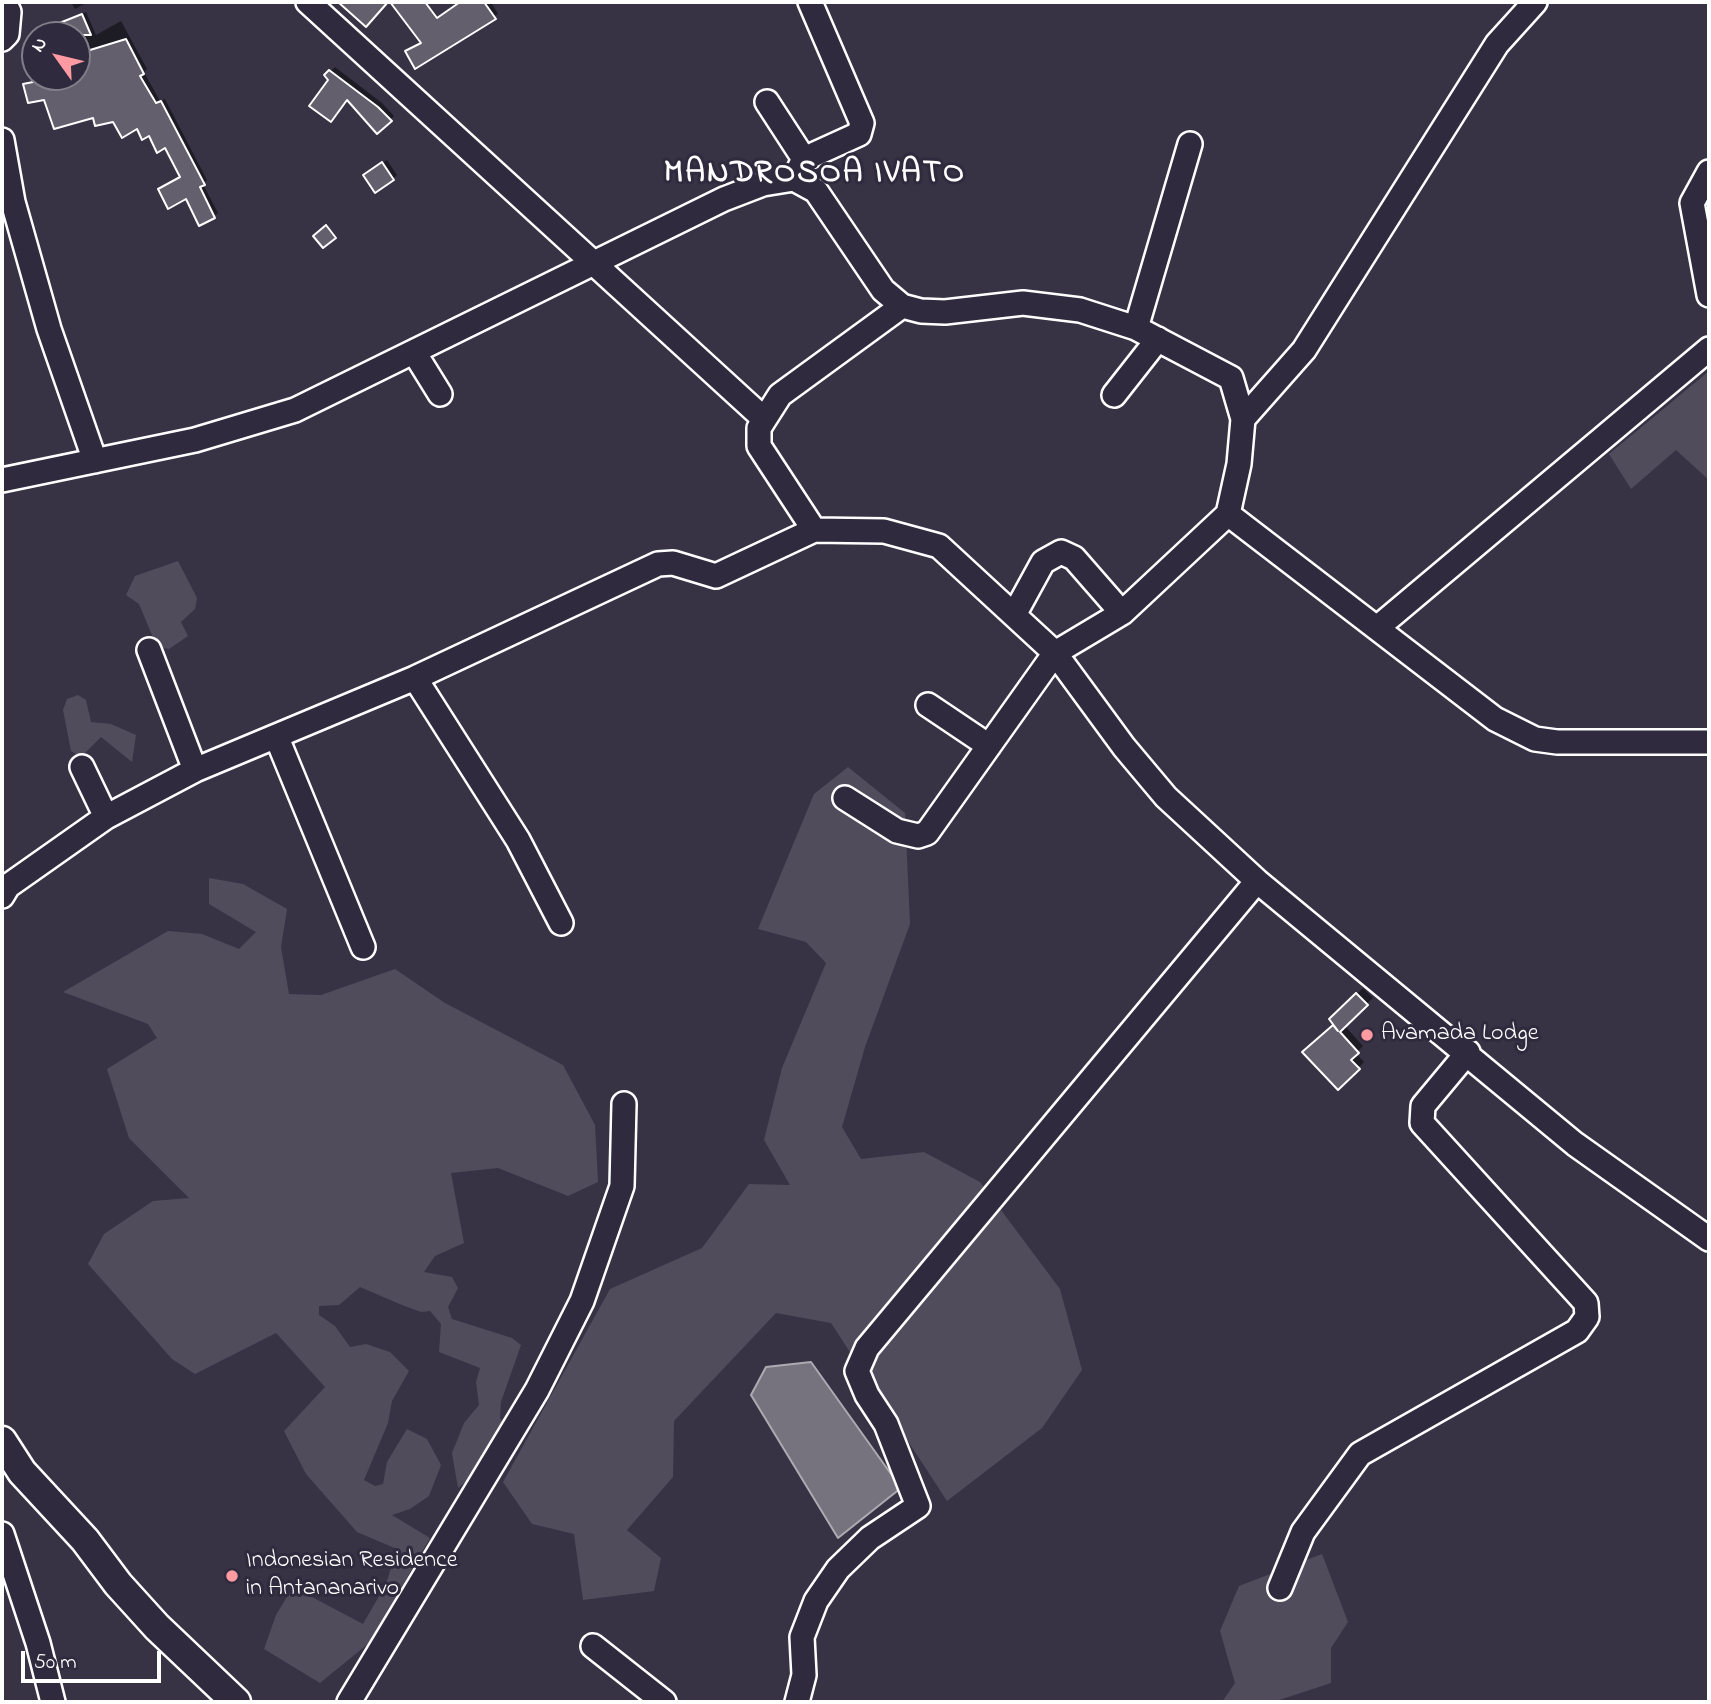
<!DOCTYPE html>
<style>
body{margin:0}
#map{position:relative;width:1711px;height:1704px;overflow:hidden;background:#373345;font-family:"Indie Flower",sans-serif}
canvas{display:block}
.frame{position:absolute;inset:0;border:4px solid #fff;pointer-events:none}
.north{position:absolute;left:21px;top:21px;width:70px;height:70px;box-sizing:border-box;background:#2f2a3d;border:2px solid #827f8b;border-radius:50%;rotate:304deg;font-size:19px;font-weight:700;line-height:28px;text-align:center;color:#fff}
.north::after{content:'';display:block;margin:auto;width:24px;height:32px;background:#ff9aa2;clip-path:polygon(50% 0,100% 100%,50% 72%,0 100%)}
.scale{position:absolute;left:21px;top:1651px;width:140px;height:32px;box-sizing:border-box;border:4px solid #fff;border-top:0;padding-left:9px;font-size:21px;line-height:24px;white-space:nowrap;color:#fff;-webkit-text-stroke:5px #2f2a3d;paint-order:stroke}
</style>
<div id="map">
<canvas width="1711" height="1704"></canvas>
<div class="frame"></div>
<div class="north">N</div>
<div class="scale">50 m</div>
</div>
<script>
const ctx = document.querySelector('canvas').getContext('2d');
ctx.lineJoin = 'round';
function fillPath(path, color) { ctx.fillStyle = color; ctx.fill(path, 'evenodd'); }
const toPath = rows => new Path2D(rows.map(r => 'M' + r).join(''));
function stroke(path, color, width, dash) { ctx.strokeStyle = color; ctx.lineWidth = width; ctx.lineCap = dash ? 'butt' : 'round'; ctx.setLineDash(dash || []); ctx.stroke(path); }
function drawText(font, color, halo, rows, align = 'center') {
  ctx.font = font + ' "Indie Flower",sans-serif'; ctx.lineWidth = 6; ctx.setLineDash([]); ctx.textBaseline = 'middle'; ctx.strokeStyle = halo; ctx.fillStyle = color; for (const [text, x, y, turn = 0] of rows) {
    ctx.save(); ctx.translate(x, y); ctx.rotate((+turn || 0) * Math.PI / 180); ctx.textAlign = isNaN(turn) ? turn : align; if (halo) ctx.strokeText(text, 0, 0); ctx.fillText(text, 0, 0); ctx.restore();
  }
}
fillPath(toPath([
 [1709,371,1709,480,1676,450,1631,489,1609,454],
 [178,561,197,598,195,609,181,622,188,636,169,649,157,647,139,604,126,595,135,576],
 [78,695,86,700,91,722,111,724,136,735,132,762,101,737,81,757,71,751,63,710,67,699],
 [848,767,905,813,910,924,865,1047,842,1127,861,1159,924,1152,980,1182,1060,1289,1082,1370,1042,1428,947,1501,831,1323,776,1313,674,1421,673,1477,627,1530,661,1558,654,1591,583,1600,574,1534,532,1524,503,1482,610,1289,702,1248,749,1184,790,1185,764,1140,782,1068,826,963,806,942,758,929,814,794],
 [209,878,243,884,287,909,281,947,289,994,321,995,395,969,445,1003,563,1065,595,1125,598,1182,568,1196,498,1168,451,1173,464,1243,435,1256,424,1272,452,1277,458,1288,448,1307,452,1319,512,1338,521,1345,501,1402,500,1418,508,1431,484,1467,458,1488,452,1453,464,1423,479,1405,476,1382,480,1368,439,1352,441,1324,430,1311,421,1312,402,1305,360,1287,339,1305,319,1306,319,1315,335,1326,350,1347,366,1344,390,1352,409,1371,392,1401,388,1423,364,1480,375,1486,383,1484,387,1462,407,1429,427,1439,441,1465,429,1496,410,1509,392,1515,430,1538,369,1643,320,1683,264,1649,276,1615,293,1587,363,1624,386,1584,397,1549,357,1532,306,1474,284,1431,325,1387,276,1333,195,1374,172,1359,88,1264,104,1234,153,1201,189,1198,129,1138,107,1069,157,1038,148,1024,63,992,168,931,202,934,239,949,256,932,209,904],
 [1322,1554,1348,1622,1331,1648,1331,1683,1273,1702,1222,1702,1235,1683,1220,1631,1239,1586]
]), '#514c5c');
const water = toPath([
 [811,1362,901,1488,838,1538,751,1395,766,1367,811,1362]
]);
fillPath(water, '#76737f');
stroke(water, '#adabb2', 2);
fillPath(toPath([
 [71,2,88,2,75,9],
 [461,2,491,2,498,14,415,67,410,49,422,42,419,32],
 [86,12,96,35,121,21,147,69,144,72,160,101,165,99,207,180,203,184,218,213,214,216,200,224,187,197,160,189,182,176,166,146,149,134,138,127,47,97,25,85,39,77,77,77,77,35,51,35,49,29],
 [335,67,382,103,394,116,378,132,327,75],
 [387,160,397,175,393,179,369,171],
 [1363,988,1373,998,1344,1025,1363,1046,1356,1053,1364,1062,1338,1088,1305,1052,1335,1024,1332,1019]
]), '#0007');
const building = toPath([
 [338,2,388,2,366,27,338,2],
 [390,2,425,2,437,18,460,2,484,2,496,19,415,69,405,51,421,43,390,2],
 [82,14,91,35,32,35,32,34,82,14],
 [126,39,144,74,140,76,156,103,161,101,205,185,200,187,215,218,199,226,186,199,168,209,158,189,180,177,165,148,157,153,149,136,142,140,137,129,122,138,113,122,95,126,93,118,54,129,44,100,28,103,23,84,38,81,37,77,77,77,77,54,126,39],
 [329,70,378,107,392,121,377,134,347,100,331,122,309,106,328,80,324,75,329,70],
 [382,162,394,180,375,193,363,175,382,162],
 [326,225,336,238,323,248,313,236,326,225],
 [1356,993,1368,1005,1340,1032,1359,1053,1351,1060,1360,1069,1338,1090,1302,1052,1333,1025,1338,1031,1329,1019,1356,993]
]);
fillPath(building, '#635f6d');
stroke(building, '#fff', 2);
const minor = toPath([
 [308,2,763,418],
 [2,39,7,34,9,12,4,2],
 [767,102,804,159],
 [2,140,13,202,49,329,95,461],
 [1709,172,1692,203,1709,295],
 [794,179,804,159,859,134,862,123,810,2],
 [1136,328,1190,144],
 [414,352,440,394],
 [1114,395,1158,339],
 [1243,419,1304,350,1497,44,1535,2],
 [2,480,195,440,295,410,724,199,763,184,794,179,816,191,883,290,902,306,921,311,945,312,1023,303,1080,310,1136,328,1231,378,1243,419,1239,464,1228,514,1495,719,1535,739,1557,742,1709,742],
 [814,530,759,446,759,428,780,395,902,306],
 [1014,615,1043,562,1061,552,1074,558,1122,613],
 [1377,628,1709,349],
 [149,650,195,770],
 [415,678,518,840,561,923],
 [928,705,989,746],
 [277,738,363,947],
 [82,767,106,817],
 [1257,881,1575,1144,1709,1239],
 [2,896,8,886,106,817,195,770,415,678,658,564,673,563,716,576,814,530,884,531,939,546,1055,653,1122,613,1228,514],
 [2,1534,38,1643,53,1702],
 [1280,1588,1303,1532,1360,1454,1577,1331,1587,1317,1586,1303,1422,1123,1423,1106,1468,1052],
 [593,1646,664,1702],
 [349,1702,537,1390,582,1301,622,1186,624,1104],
 [797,1702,804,1675,802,1637,816,1601,838,1569,870,1538,918,1506,886,1424,867,1395,857,1371,867,1348,1257,881,1166,797,1124,747,1055,653,927,833,918,836,897,831,845,798]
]);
const major = toPath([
 [2,1441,22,1472,85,1540,118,1584,157,1627,236,1702]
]);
stroke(minor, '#fff', 28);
stroke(major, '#fff', 33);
stroke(minor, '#2f2a3d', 23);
stroke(major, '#2f2a3d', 28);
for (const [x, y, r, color] of [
 [1367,1035,7,"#ff9aa2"],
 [232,1576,7,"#ff9aa2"]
]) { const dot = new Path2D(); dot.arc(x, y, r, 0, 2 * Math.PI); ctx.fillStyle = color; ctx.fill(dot); stroke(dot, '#2f2a3d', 2.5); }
drawText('24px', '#fff', '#2f2a3d', [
 ["Avamada Lodge",1381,1035],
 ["Indonesian Residence",246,1562],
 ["in Antananarivo",246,1590]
], 'left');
ctx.letterSpacing = '2px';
drawText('bold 32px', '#fff', '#2f2a3d', [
 ["MANDROSOA IVATO",815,176]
]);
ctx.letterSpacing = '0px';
</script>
